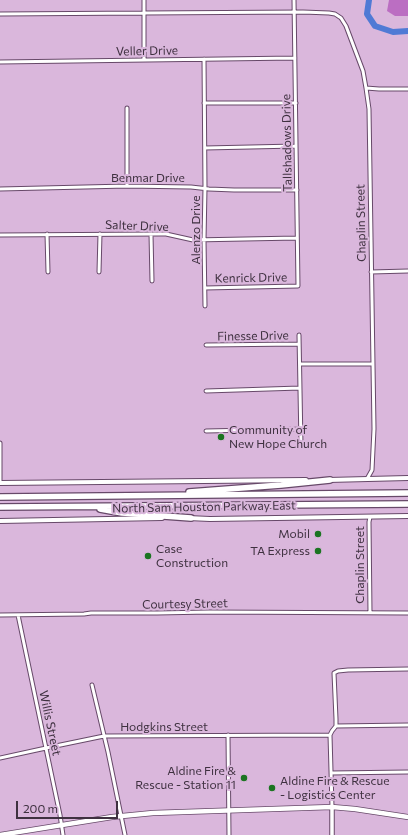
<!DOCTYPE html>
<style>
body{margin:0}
#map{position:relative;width:408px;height:835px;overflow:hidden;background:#dab7dc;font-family:Commissioner,sans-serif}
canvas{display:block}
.scale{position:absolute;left:16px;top:801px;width:102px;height:18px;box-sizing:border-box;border:2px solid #3f3140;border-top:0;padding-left:5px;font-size:12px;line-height:14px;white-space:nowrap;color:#3f3140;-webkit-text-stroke:3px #dab7dc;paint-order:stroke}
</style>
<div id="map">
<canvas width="408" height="835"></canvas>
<div class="scale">200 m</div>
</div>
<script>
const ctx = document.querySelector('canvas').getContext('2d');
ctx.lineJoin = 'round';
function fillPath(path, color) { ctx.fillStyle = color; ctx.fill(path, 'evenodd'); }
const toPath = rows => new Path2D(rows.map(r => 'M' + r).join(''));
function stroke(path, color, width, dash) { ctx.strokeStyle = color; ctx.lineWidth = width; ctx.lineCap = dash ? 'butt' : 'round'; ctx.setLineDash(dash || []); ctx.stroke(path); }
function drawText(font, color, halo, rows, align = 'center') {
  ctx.font = font + ' Commissioner,sans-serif'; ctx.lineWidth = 4; ctx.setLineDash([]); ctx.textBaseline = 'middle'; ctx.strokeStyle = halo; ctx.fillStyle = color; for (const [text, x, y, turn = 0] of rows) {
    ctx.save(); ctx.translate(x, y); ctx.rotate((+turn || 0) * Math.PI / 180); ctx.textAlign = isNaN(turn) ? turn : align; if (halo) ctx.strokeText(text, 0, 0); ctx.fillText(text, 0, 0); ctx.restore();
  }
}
fillPath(toPath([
 [389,0,408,0,408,16,395,16,387,11]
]), '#bb6ec2');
stroke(toPath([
 [369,0,367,14,375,26,393,32,408,31]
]), '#507ad5', 6);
const minor = toPath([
 [144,0,144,60],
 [0,14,144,13,303,12,329,13,335,14,341,18,346,26,363,71,366,88,369,109,374,429,372,470,367,479],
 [204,59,205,188,204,240,205,306],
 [0,62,295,58],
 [366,88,379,89,408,89],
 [204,103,296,103],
 [127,108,127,186],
 [205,148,296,146],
 [0,189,127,186,191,187,209,189,234,190,297,190],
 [47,234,48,272],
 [151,234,152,281],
 [0,235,160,234,166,234,193,240,297,238],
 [99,272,100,234],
 [371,272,408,271],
 [205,288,298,286,294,0],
 [299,335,301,445],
 [206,345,299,344],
 [300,364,372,364],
 [206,391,300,388],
 [206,431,301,429],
 [0,443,0,483],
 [370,613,369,522,370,517],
 [0,615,84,614,91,613,157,613,209,612,408,613],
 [18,615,60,815,63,835],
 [92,685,108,752,125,835],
 [336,726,408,725],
 [228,735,229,835],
 [0,758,46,748,104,736,330,735],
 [331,773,408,772],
 [332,807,330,735,332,731,336,726,336,719,334,673,338,671,348,670,408,669]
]);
const tertiary = toPath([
 [332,807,332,835]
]);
const secondary = toPath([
 [328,480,408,478],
 [0,483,306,480],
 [188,518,210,519,408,516],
 [0,521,162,518]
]);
const primary = toPath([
 [0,835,112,817,153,813,332,807,355,809,408,817]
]);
const motorway = toPath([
 [189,492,281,485,330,480],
 [0,497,408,493],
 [0,507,408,504],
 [100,509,122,513,191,518]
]);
stroke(minor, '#674969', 5);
stroke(tertiary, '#674969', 5.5);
stroke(secondary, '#674969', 6);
stroke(primary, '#674969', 6);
stroke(motorway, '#674969', 8);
stroke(minor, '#fff', 3);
stroke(tertiary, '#fff', 3.5);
stroke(secondary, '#fff', 4);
stroke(primary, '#fff', 4.5);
stroke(motorway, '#fff', 5.5);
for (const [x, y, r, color] of [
 [221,437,4,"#1b7421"],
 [318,534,4,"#1b7421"],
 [318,551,4,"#1b7421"],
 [148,556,4,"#1b7421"],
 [244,778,4,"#1b7421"],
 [272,788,4,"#1b7421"]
]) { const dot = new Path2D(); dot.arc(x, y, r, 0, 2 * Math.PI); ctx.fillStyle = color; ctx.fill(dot); stroke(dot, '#dab7dc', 1.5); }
drawText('12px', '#3f3140', '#dab7dc', [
 ["Veller Drive",147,51,-1],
 ["Tallshadows Drive",287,143,-91],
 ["Benmar Drive",148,178],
 ["Chaplin Street",361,223,-91],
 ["Salter Drive",137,226,2],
 ["Alenzo Drive",196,230,-90],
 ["Kenrick Drive",251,278,-1],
 ["Finesse Drive",253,336,-1],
 ["North Sam Houston Parkway East",204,507,-1],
 ["Chaplin Street",360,565,-90],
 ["Courtesy Street",185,604,-1],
 ["Willis Street",50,723,78],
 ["Hodgkins Street",164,727]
]);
drawText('12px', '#3f3140', '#dab7dc', [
 ["Community of",229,430],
 ["New Hope Church",229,444],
 ["Mobil",310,534,"right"],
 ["Case",156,549],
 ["Construction",156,563],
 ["TA Express",310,551,"right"],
 ["Aldine Fire &",236,771,"right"],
 ["Rescue - Station 11",236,785,"right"],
 ["Aldine Fire & Rescue",280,781],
 ["- Logistics Center",280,795]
], 'left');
</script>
